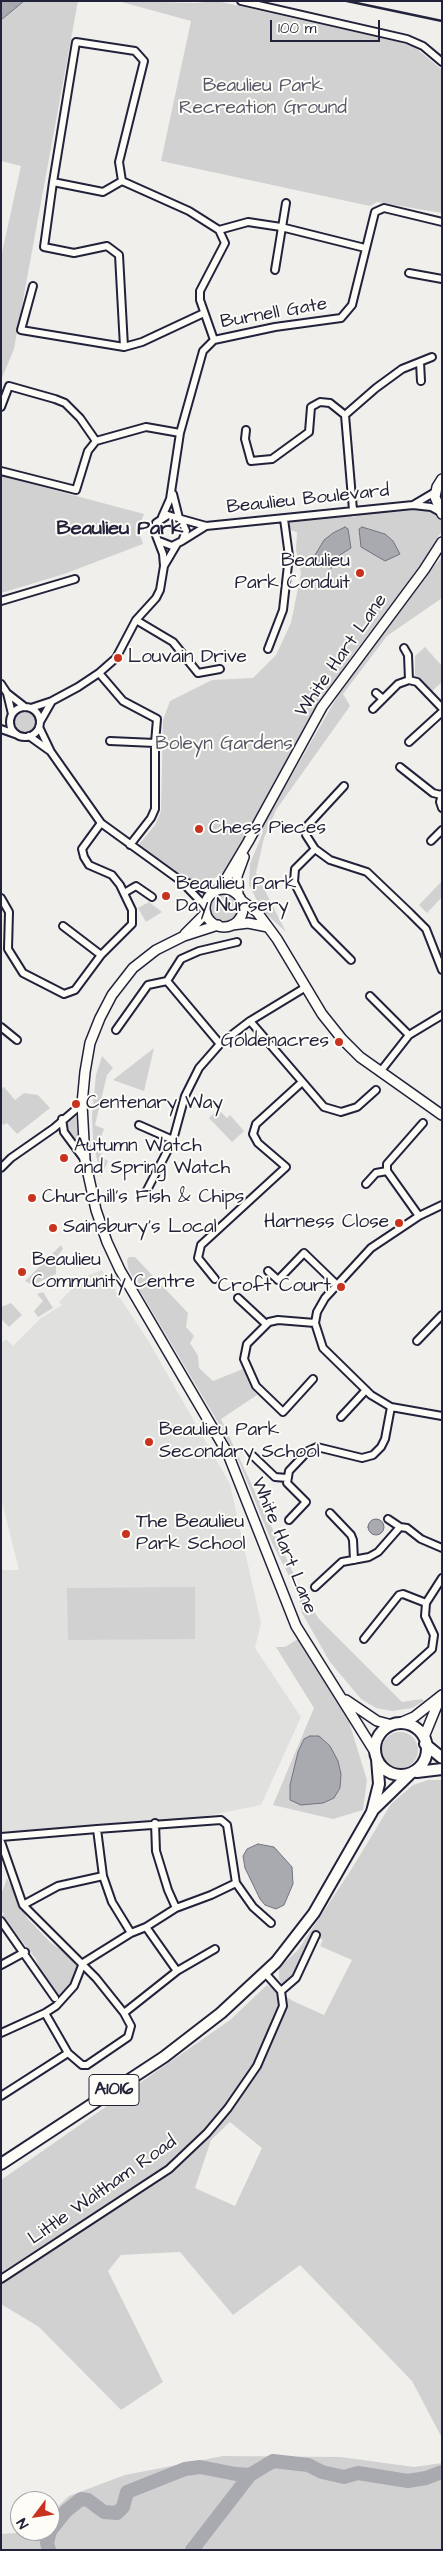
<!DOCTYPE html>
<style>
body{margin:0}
#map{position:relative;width:443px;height:2551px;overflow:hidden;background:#f0efec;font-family:"Architects Daughter",sans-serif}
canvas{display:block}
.frame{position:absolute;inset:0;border:2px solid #22223b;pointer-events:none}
.north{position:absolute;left:10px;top:2491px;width:50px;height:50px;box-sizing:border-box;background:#fdfcf7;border:1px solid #a5a5ac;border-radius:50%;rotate:239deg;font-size:14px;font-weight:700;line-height:20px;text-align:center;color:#22223b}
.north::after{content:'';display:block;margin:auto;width:18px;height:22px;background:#c8321e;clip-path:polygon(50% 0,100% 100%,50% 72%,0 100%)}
.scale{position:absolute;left:270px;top:20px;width:110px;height:22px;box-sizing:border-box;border:2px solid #22223b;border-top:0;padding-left:6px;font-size:15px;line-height:18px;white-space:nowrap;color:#22223b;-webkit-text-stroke:4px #fdfcf7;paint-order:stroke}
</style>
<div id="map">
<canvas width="443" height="2551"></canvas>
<div class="frame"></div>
<div class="north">N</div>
<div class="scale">100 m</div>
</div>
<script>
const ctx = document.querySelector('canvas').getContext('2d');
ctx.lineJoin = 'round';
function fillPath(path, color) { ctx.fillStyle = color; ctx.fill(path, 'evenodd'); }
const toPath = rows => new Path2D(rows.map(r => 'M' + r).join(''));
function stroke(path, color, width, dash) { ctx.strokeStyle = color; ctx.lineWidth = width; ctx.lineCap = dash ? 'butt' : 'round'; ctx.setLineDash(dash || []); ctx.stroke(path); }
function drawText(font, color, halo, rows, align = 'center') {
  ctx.font = font + ' "Architects Daughter",sans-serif'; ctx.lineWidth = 4; ctx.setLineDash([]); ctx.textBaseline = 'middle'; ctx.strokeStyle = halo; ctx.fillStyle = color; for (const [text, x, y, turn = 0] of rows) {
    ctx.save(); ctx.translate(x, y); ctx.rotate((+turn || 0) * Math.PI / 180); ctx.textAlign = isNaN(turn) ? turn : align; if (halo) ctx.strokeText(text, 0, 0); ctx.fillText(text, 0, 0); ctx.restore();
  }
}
fillPath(toPath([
 [102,1270,149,1342,230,1484,261,1623,255,1648,301,1717,261,1805,182,1821,1,1832,1,1570,19,1570,1,1498,1,1340,3,1342,6,1339,13,1346,41,1318,62,1305,59,1302,84,1277]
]), '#e0e0df');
fillPath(toPath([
 [24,1,78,1,14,349,1,380,1,257,21,166,1,161,1,20],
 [118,1,195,3,217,1,399,42,416,48,442,70,442,213,377,202,370,206,161,161,191,21],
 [1,476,144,514,138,529,143,544,64,574,1,593],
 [387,510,430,510,441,518,441,532,421,566,351,657,304,730,230,866,221,875,205,882,183,879,136,848,155,825,161,811,163,720,170,701,212,680,253,678,276,655,291,623,301,573,296,550,297,532,290,530,290,521,344,514,354,517,361,513],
 [442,557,442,598,387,636,343,694,350,706,276,810,264,838,256,873,286,932,262,910,249,885,250,864,263,832,260,830,340,692,411,593],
 [425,647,442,666,442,682,431,692,419,680,415,678,415,656],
 '14 722a11 11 0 1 1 22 0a11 11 0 1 1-22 0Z',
 [442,881,442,897,427,913,419,905],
 '209 908a15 15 0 1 1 30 0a15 15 0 1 1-30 0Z',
 [149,902,162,912,146,922,138,908],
 [154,1048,144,1091,113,1080],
 [102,1056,113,1068,107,1075,95,1125,104,1129,99,1142,105,1146,100,1156,108,1161,101,1177,93,1142,92,1115,96,1075],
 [4,1087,15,1100,24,1093,38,1095,50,1108,17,1134,7,1123,4,1125,1,1122,1,1088],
 [218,1109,227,1118,230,1115,244,1131,232,1142,209,1118],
 [80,1114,83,1153,65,1128,69,1121],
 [61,1245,63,1249,56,1258,56,1274,33,1285,25,1281],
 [129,1257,135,1257,188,1313,186,1327,194,1336,190,1343,198,1356,199,1368,213,1381,243,1369,251,1388,257,1395,221,1419,304,1596,319,1619,402,1702,422,1699,424,1701,412,1708,392,1711,376,1708,361,1699,330,1662,302,1613,298,1593,272,1543,240,1464,219,1424,137,1286,128,1268,127,1260],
 [43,1292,53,1308,38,1317,34,1311,43,1301,37,1294],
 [11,1303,22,1315,9,1327,1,1319,1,1307],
 [195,1587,195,1639,68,1640,67,1588],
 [298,1639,349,1722,367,1780,363,1810,333,1819,273,1805,314,1708,276,1647,285,1647],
 '382 1750a18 18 0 1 1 36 0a18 18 0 1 1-36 0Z',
 [428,1780,442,1780,442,2438,412,2381,300,2265,233,2315,180,2252,121,2255,108,2271,163,2382,121,2410,39,2327,1,2304,1,2180,230,2020,267,1985,293,2001,324,2015,352,1960,320,1946,323,1940,317,1937,289,1986,281,1983,279,1978,279,1968,298,1950,351,1870,391,1804,413,1785],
 [230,2122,262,2148,235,2206,195,2188,211,2140],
 [7,1878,27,1918,50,1942,80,1964,72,1983,55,2004,53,2001,58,1997,39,1968,36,1959,2,1916,4,1914,1,1911,1,1895],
 [223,2456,341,2457,414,2467,442,2463,442,2550,1,2550,1,2534,50,2531,50,2514,69,2496,125,2475]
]), '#d2d1d1');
const water = toPath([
 [1,1,24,1,1,20,1,1],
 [345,527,348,529,351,548,340,555,332,568,313,566,314,557,324,540,333,533,345,527],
 [362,527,385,534,393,541,400,554,385,561,361,547,359,529,362,527],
 '368 1527a8 8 0 1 1 16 0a8 8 0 1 1-16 0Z',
 [310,1736,319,1736,330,1746,338,1761,341,1774,340,1788,334,1798,323,1803,301,1805,290,1800,290,1785,298,1752,304,1739,310,1736],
 [258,1844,274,1847,292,1867,293,1884,284,1905,276,1909,265,1905,260,1899,245,1868,243,1856,247,1849,258,1844]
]);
fillPath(water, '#a9a9b0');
stroke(water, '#737381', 1);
stroke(toPath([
 [50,2531,66,2511,81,2499,88,2500,104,2512,117,2513,123,2507,127,2492,185,2469,200,2467,236,2474,250,2475],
 [49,2550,47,2543,50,2531],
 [192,2550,250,2475,273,2461,308,2465,322,2472,344,2477,358,2473,408,2481,426,2478,442,2472]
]), '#a9a9b0', 14);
const minor = toPath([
 [241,1,407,39,423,46,442,62],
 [76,42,135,51,144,61,119,162,122,181,103,192,53,182,76,42],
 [122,181,189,211,219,230,225,243,200,291,200,300,214,340],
 [53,182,44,247,74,253,107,246,119,255,124,347],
 [219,230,248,222,281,227,365,248],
 [275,270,286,203],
 [409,273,442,279],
 [33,286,21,330,124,347,142,342,204,313],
 [420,362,421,381],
 [1,407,9,386,55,399,65,403,80,418,96,441,146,427,180,433],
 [345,415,376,388,402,369,432,357],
 [246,430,245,439,251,461,272,459,309,432,311,407,320,402,330,403,345,415,353,510],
 [1,471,76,490,88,451,96,441],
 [173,494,179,518],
 [413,505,435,492],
 [162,517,170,499,180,433,203,351,214,340,275,327,341,318,352,305,375,212,384,208,442,222],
 [181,519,206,526,413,505,431,507,440,512],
 [159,541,172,546,182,541,186,531,181,519,168,515,156,523,155,533,163,554,164,566],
 [182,541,206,526],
 [1,601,75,579],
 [136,620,173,642,198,673,220,669],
 [404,648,408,655,409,680],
 [268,649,283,610,289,556,284,519],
 [99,673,123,701,157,719,155,743,155,809,151,818,130,845],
 [1,684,7,693,12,714],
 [7,693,25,707],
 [376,693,383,699],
 '10 722a15 15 0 1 1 30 0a15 15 0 1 1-30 0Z',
 [31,708,52,701,78,687,99,673,116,658,136,620,156,598,160,590,164,566,177,544],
 [373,709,398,684,409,680,417,682,442,708],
 [40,722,52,701],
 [39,727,51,752,101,823,181,881,205,906],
 [1,729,15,734],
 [29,736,50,751],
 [110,741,155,743],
 [409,742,442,712],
 [400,767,433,793,441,795],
 [344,786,308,825,306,835,315,849,330,860,367,872,410,913,426,929,442,970],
 [442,794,440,802,442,808],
 [431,841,442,830],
 [315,849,295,869,294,882,315,924,351,960],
 [182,881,214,892],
 [124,893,136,886,152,897],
 [1,898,9,912,8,949,23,973,64,994,75,990,101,955,132,924,132,910,120,885,112,875,89,865,84,857,82,849,101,823],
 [63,926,101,955],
 [167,981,181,959,199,951,237,942],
 [370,996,409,1035],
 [250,1021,324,1107,341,1112,357,1107,376,1090],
 [1,1027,17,1040],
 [116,1030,148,985,167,981,220,1044],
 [380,1072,409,1035,442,1015],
 [62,1119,64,1132,84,1159],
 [139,1125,173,1140],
 [1,1168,11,1158,54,1128,82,1104],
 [366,1184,376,1173,387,1171],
 [146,1192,173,1140,185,1096,199,1068,220,1044,250,1021,306,987],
 [442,1205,419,1216,371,1248,325,1298,317,1312,315,1323,323,1348,371,1395,391,1407,442,1416],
 [419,1216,387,1171,387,1164,423,1123],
 [268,1271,278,1280,304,1253,336,1284],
 [215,1279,198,1258,201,1245,286,1167,258,1143,253,1134,256,1124,301,1083],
 [238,1298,266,1324],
 [417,1341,442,1315],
 [313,1379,283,1412,256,1386,244,1359,247,1344,269,1322,278,1320,315,1323],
 [341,1417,366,1390],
 [253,1456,275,1477,287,1478],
 [330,1513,351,1535,353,1540,354,1560],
 [388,1519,400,1527],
 [289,1520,306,1502,287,1483,289,1471,308,1451,317,1447,362,1458,373,1455,381,1447,385,1439,391,1407],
 [315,1587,342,1562,369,1557,378,1552,400,1527,407,1528,421,1539,442,1548],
 [364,1639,399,1595,403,1594,426,1603],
 [396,1681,432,1649,434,1635,425,1616,426,1603,442,1578],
 [155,1823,156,1851,168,1890,176,1908],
 [97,1829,221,1820,227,1825,236,1883,253,1907,271,1923],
 [1,1837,97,1829,103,1876,112,1902,131,1933,83,1963,74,1986,56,2006,45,2013,1,2033],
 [1,1842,23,1905,96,1978,124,2013,131,2026,128,2037,87,2065,82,2065,68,2053,45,2013],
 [23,1905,58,1886,103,1876],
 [1,1921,55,1998],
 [131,1933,146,1927,176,1908,211,1895,236,1883],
 [1,1965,25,1952],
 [177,1971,215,1949],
 [281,1991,296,1978,316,1935],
 [124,2013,177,1971,146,1927],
 [1,2096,68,2053],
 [1,2279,169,2169,207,2133,228,2108,257,2066,283,2006,281,1991,265,1973]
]);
const tertiary = toPath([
 [442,479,437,487,435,497,442,514],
 [220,889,248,842,322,707,424,570,442,542],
 '205 908a19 19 0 1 1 38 0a19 19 0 1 1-38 0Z',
 [238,895,237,876,244,857],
 [242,901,257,912,277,939,322,1014,342,1039,360,1057,442,1115],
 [218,925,184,936,156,950,133,968,112,995,100,1018,90,1043,85,1072,82,1104,85,1160,96,1210,107,1242,120,1270,228,1454,296,1626,375,1752],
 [232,925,248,923,268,927],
 [185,934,206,913],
 [346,1700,377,1721,392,1725],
 [400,1723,414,1717,442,1695],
 [424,1737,440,1698]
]);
const primary = toPath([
 '375 1749a26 26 0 1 1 52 0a26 26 0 1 1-52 0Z',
 [425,1744,442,1758],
 [417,1772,442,1769],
 [372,1811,409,1775],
 [1,2164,164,2057,221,2013,276,1962,314,1913,372,1812,379,1784,377,1759]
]);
stroke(minor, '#22223b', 10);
stroke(tertiary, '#22223b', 12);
stroke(primary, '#22223b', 14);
stroke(minor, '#fdfcf7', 6);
stroke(tertiary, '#fdfcf7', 9);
stroke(primary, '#fdfcf7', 10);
stroke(toPath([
 [347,1,442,21]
]), '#22223b', 2.5);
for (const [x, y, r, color] of [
 [360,573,5,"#c8321e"],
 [118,658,5,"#c8321e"],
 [199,829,5,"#c8321e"],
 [166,896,5,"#c8321e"],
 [339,1042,5,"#c8321e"],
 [76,1104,5,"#c8321e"],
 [64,1158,5,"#c8321e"],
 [32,1198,5,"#c8321e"],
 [399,1223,5,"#c8321e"],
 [53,1228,5,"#c8321e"],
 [22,1272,5,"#c8321e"],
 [341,1287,5,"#c8321e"],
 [149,1442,5,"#c8321e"],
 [126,1534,5,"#c8321e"]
]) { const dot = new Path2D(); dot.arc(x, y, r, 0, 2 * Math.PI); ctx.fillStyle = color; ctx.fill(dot); stroke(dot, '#fdfcf7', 2); }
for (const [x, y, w] of [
 [114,2090,50]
]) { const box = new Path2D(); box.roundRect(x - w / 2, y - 15.5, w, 31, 4); ctx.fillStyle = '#fdfcf7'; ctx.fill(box); stroke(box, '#22223b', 1); }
drawText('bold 18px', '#22223b', null, [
 ["A1016",114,2090]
]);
drawText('19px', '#575768', '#fdfcf7', [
 ["Beaulieu Park",263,87],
 ["Recreation Ground",263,109],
 ["Boleyn Gardens",224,745]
]);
drawText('19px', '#22223b', '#fdfcf7', [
 ["Burnell Gate",274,314,-10],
 ["Beaulieu Boulevard",308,500,-6],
 ["White Hart Lane",342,656,-55],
 ["White Hart Lane",283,1546,68],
 ["Little Waltham Road",103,2191,-35]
]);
drawText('19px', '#22223b', '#fdfcf7', [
 ["Beaulieu",350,562,"right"],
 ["Park Conduit",350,584,"right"],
 ["Louvain Drive",128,658],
 ["Chess Pieces",209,829],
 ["Beaulieu Park",176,885],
 ["Day Nursery",176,907],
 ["Goldenacres",329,1042,"right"],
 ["Centenary Way",86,1104],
 ["Autumn Watch",74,1147],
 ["and Spring Watch",74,1169],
 ["Churchill's Fish & Chips",42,1198],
 ["Harness Close",389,1223,"right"],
 ["Sainsbury's Local",63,1228],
 ["Beaulieu",32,1261],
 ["Community Centre",32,1283],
 ["Croft Court",331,1287,"right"],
 ["Beaulieu Park",159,1431],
 ["Secondary School",159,1453],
 ["The Beaulieu",136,1523],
 ["Park School",136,1545]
], 'left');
drawText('bold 20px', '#22223b', '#fdfcf7', [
 ["Beaulieu Park",120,530]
]);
</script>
